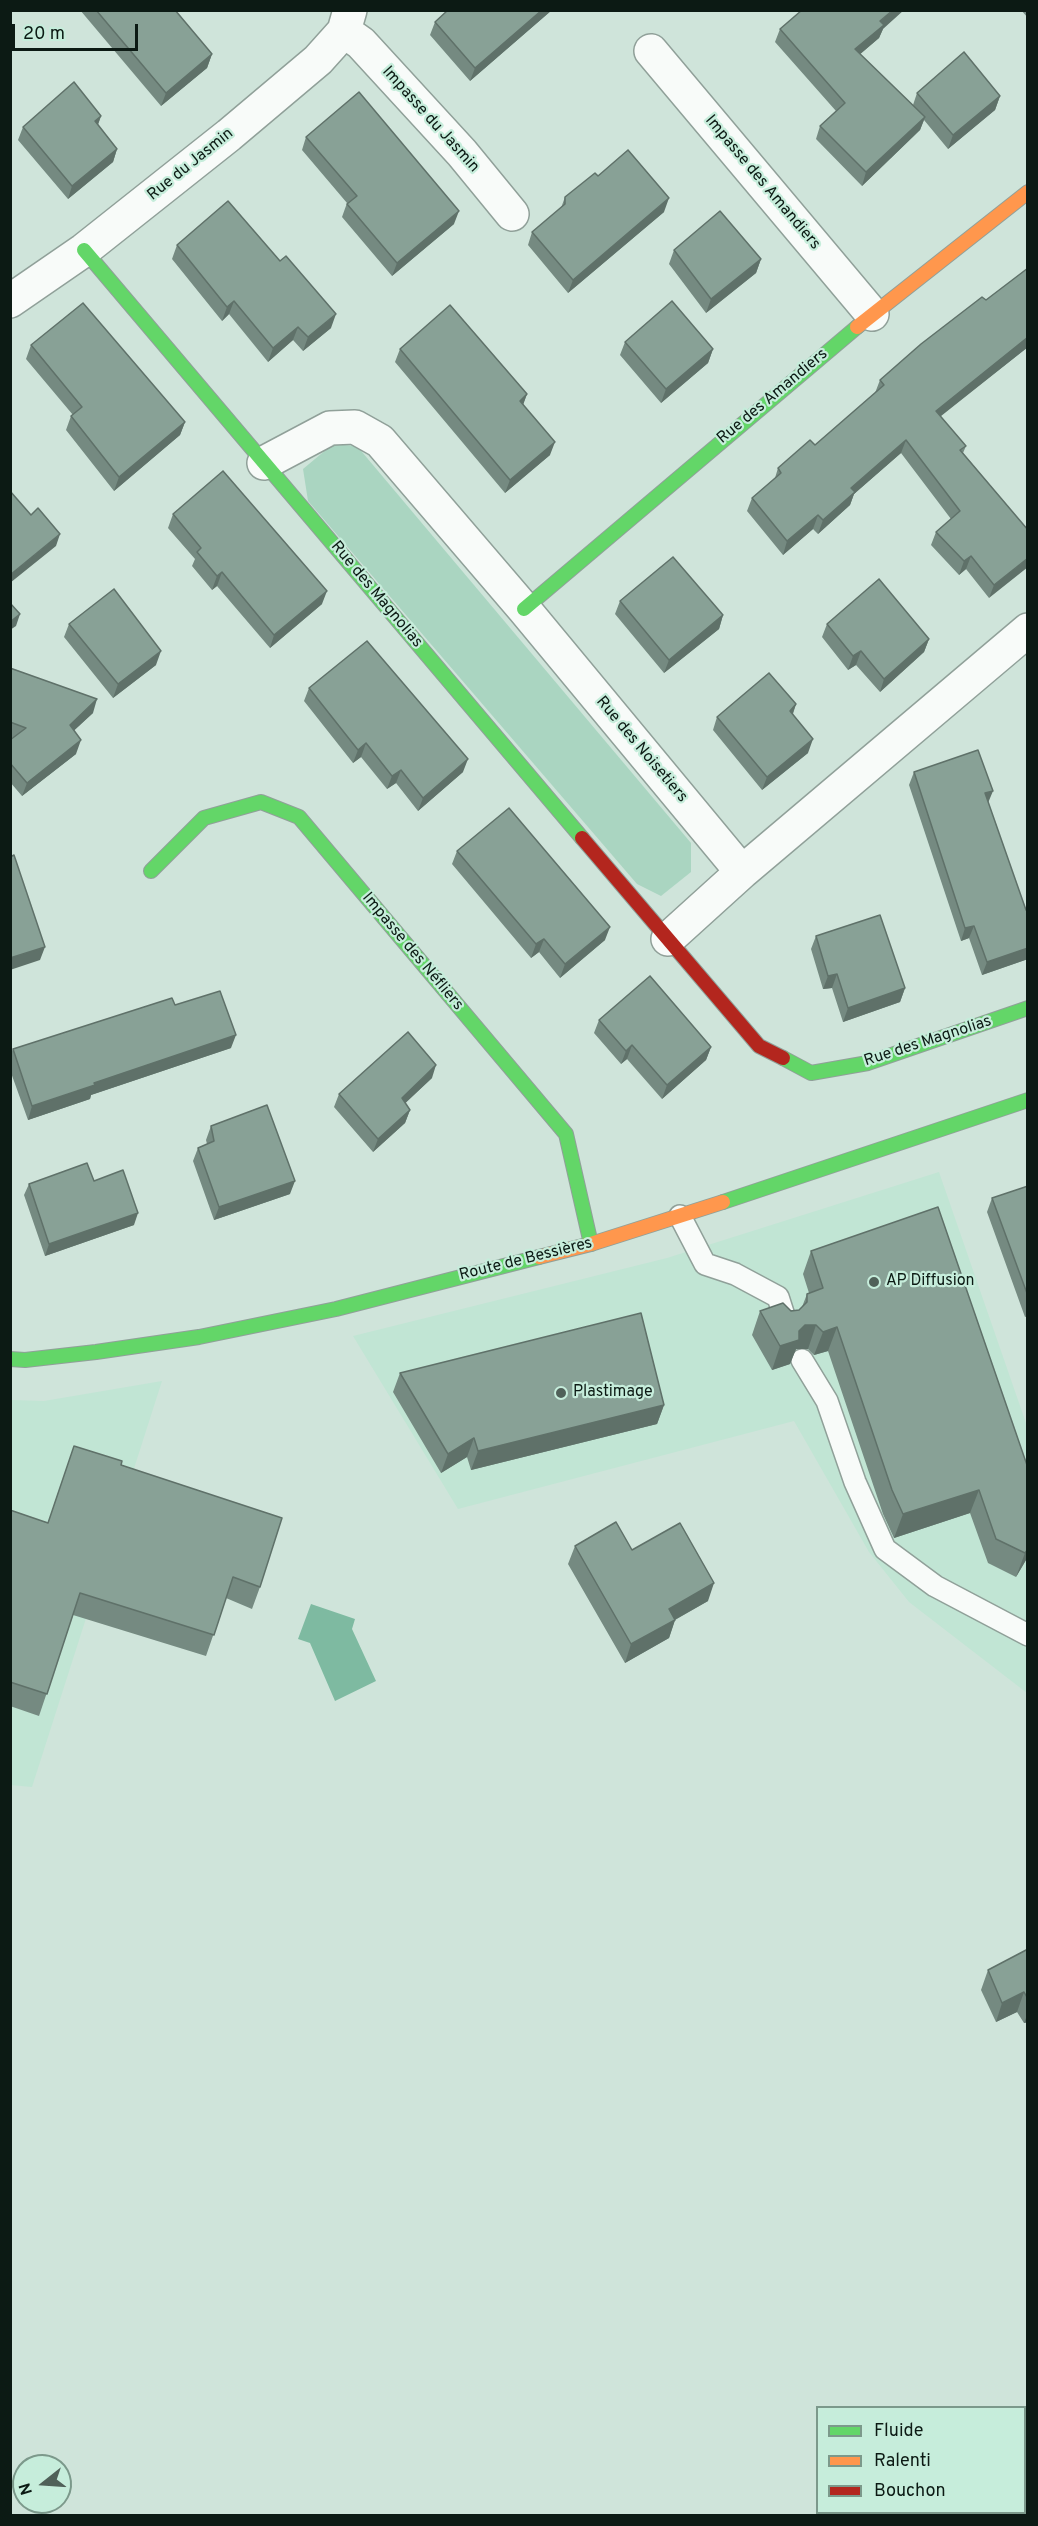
<!DOCTYPE html>
<meta charset="utf-8">
<style>
body{margin:0}
#map{position:relative;width:1038px;height:2526px;overflow:hidden;background:#cfe4da;font-family:Overpass,sans-serif}
canvas{display:block}
.frame{position:absolute;inset:0;border:12px solid #0c1a14;pointer-events:none}
.legend{position:absolute;left:816px;top:2406px;width:210px;height:108px;box-sizing:border-box;background:#c6eddb;border:2px solid #7c998b;margin:0;padding:8px 10px;list-style:none;font-size:18px;color:#0c1a14}
.legend li{display:flex;align-items:center;gap:12px;height:30px}
.legend b{width:30px;border:2px solid #7c998b}
.north{position:absolute;left:12px;top:2454px;width:60px;height:60px;box-sizing:border-box;background:#c6eddb;border:2px solid #7c998b;border-radius:50%;rotate:253deg;font-size:16px;font-weight:700;line-height:24px;text-align:center;color:#0c1a14}
.north::after{content:'';display:block;margin:auto;width:21px;height:27px;background:#506159;clip-path:polygon(50% 0,100% 100%,50% 72%,0 100%)}
.scale{position:absolute;left:12px;top:24px;width:126px;height:27px;box-sizing:border-box;border:3px solid #0c1a14;border-top:0;padding-left:8px;font-size:18px;line-height:21px;white-space:nowrap;color:#0c1a14;-webkit-text-stroke:4px #c6eddb;paint-order:stroke}
</style>
<div id="map">
<canvas width="1038" height="2526"></canvas>
<div class="frame"></div>
<ul class="legend">
<li><b style="height:8px;background:#63d668"></b>Fluide</li>
<li><b style="height:8px;background:#ff974d"></b>Ralenti</li>
<li><b style="height:8px;background:#b3261e"></b>Bouchon</li>
</ul>
<div class="north">N</div>
<div class="scale">20 m</div>
</div>
<script>
const ctx = document.querySelector('canvas').getContext('2d');
ctx.lineJoin = 'round';
function fillPath(path, color) { ctx.fillStyle = color; ctx.fill(path, 'evenodd'); }
const toPath = rows => new Path2D(rows.map(r => 'M' + r).join(''));
function stroke(path, color, width, dash) { ctx.strokeStyle = color; ctx.lineWidth = width; ctx.lineCap = dash ? 'butt' : 'round'; ctx.setLineDash(dash || []); ctx.stroke(path); }
function drawText(font, color, halo, rows, align = 'center') {
  ctx.font = font + ' Overpass,sans-serif'; ctx.lineWidth = 4.5; ctx.setLineDash([]); ctx.textBaseline = 'middle'; ctx.strokeStyle = halo; ctx.fillStyle = color; for (const [text, x, y, turn = 0] of rows) {
    ctx.save(); ctx.translate(x, y); ctx.rotate((+turn || 0) * Math.PI / 180); ctx.textAlign = isNaN(turn) ? turn : align; if (halo) ctx.strokeText(text, 0, 0); ctx.fillText(text, 0, 0); ctx.restore();
  }
}
fillPath(toPath([
 [939,1172,1027,1426,1027,1693,909,1602,869,1552,794,1421,458,1509,353,1336,667,1258],
 [162,1381,32,1787,11,1785,11,1400,44,1401]
]), '#c1e5d4');
fillPath(toPath([
 [333,444,357,446,691,843,691,872,661,896,637,884,308,501,303,469]
]), '#aad5c1');
fillPath(toPath([
 [311,1604,355,1619,352,1629,376,1681,335,1701,310,1643,298,1639]
]), '#7ebaa1');
const lane = toPath([
 [680,1216,705,1264,735,1274,778,1297,786,1322],
 [802,1360,827,1401,855,1482,885,1549,935,1586,1028,1635]
]);
const street = toPath([
 [344,31,361,43,462,153,512,214],
 [651,51,872,314],
 [10,301,84,250,229,135,318,60,344,31,350,10],
 [264,463,330,428,355,427,380,441,524,609,742,872,1028,630],
 [668,939,742,872]
]);
const fast = toPath([
 [84,250,582,838],
 [524,609,857,327],
 [151,871,204,818,261,802,299,817,566,1134,591,1244],
 [783,1058,811,1073,868,1063,1028,1008],
 [723,1202,1028,1100],
 [10,1359,25,1360,96,1352,199,1337,336,1309,539,1257]
]);
const slow = toPath([
 [857,327,1028,192],
 [539,1257,591,1244,723,1202]
]);
const jam = toPath([
 [582,838,759,1046,783,1058]
]);
stroke(lane, '#90a099', 24);
stroke(street, '#90a099', 36);
stroke(fast, '#90a099', 16);
stroke(slow, '#90a099', 16);
stroke(jam, '#90a099', 16);
stroke(lane, '#f8fbf9', 21);
stroke(street, '#f8fbf9', 33);
stroke(fast, '#63d668', 14);
stroke(slow, '#ff974d', 14);
stroke(jam, '#b3261e', 14);
fillPath(toPath([
 [80,10,175,10,212,54,207,68,161,106],
 [448,10,552,10,470,81,430,35,435,22],
 [1021,10,1028,10,1028,18],
 [780,29,883,29,879,38,860,54,913,105,917,93,1000,96,995,110,948,149,924,120,920,130,862,186,816,139,820,126,836,111,775,42],
 [101,116,98,125,117,149,113,162,68,199,18,140,23,127],
 [306,137,454,224,392,276,342,217,347,203,302,150],
 [598,176,664,212,568,293,528,245,532,232,561,208,565,197],
 [177,245,331,328,303,351,293,340,268,362,229,314,222,321,172,259],
 [674,250,761,259,756,273,706,313,669,264],
 [1028,268,1028,347,940,416,966,446,963,453,1028,530,989,598,966,569,959,575,931,545,936,532,951,519,901,453,854,494,850,505,818,534,813,529,783,555,747,511,752,498,775,478,778,468,815,445,875,393,880,380,986,300],
 [625,342,713,349,708,363,661,403,620,355],
 [31,345,185,422,180,435,114,491,66,430,71,416,73,415,26,359],
 [400,349,527,394,523,404,550,455,505,493,395,362],
 [173,514,322,604,270,648,217,586,212,590,192,566,195,559,168,528],
 [620,601,723,615,719,629,664,673,615,614],
 [69,624,156,665,113,698,64,637],
 [827,624,929,639,924,652,880,692,856,665,848,670,822,637],
 [10,668,93,713,74,730,76,754,22,796,10,782,10,740,13,738,10,737],
 [309,688,463,772,418,811,396,783,387,789,361,757,353,763,304,701],
 [796,704,793,714,808,753,762,790,713,730,717,717],
 [914,772,988,803,1026,910,1028,909,1028,959,982,975,969,938,961,941,909,785],
 [457,851,605,940,560,978,539,952,531,958,452,864],
 [816,936,905,988,900,1002,843,1022,832,988,823,989,811,949],
 [175,1005,231,1048,91,1095,90,1099,28,1120,10,1070,10,1055,13,1049],
 [599,1020,711,1047,706,1060,662,1099,627,1059,621,1064,594,1033],
 [432,1078,405,1103,410,1110,405,1123,373,1152,334,1107,339,1094],
 [211,1126,290,1194,214,1220,193,1161,198,1148,207,1144,206,1140],
 [94,1181,134,1225,45,1256,24,1195,29,1184],
 [1028,1186,1028,1316,1025,1317,987,1212,992,1198],
 [811,1251,1028,1468,1028,1561,1026,1560,1016,1577,988,1563,970,1513,894,1538,883,1514,828,1351,814,1355,808,1349,796,1349,790,1364,772,1370,752,1335,760,1311,799,1310,802,1307,807,1294,809,1293,803,1274],
 [400,1373,664,1405,657,1424,471,1470,467,1457,441,1473,393,1392],
 [74,1446,121,1465,260,1587,252,1609,226,1598,206,1656,73,1615,39,1716,10,1706,10,1510,48,1523],
 [575,1546,632,1550,708,1601,675,1620,669,1638,625,1663,568,1564],
 [1028,1949,1028,2022,1024,2023,1017,2012,996,2022,981,1990,988,1970]
]), '#758a81');
fillPath(toPath([
 [542,10,552,10,470,81,475,68],
 [893,10,904,10,883,29,879,38,851,62,855,49,880,21],
 [212,54,207,68,161,106,166,93],
 [1000,96,995,110,948,149,953,135],
 [101,116,96,129,95,121],
 [925,117,920,130,862,186,866,172],
 [117,149,113,162,68,199,72,186],
 [669,198,664,212,568,293,573,280],
 [459,211,454,224,392,276,397,263],
 [761,259,756,273,706,313,711,299],
 [234,301,229,314,222,321,227,307],
 [336,314,331,328,303,351,308,337],
 [298,327,293,340,268,362,273,348],
 [1028,337,1028,347,931,424,936,411],
 [713,349,708,363,661,403,666,389],
 [527,394,522,408,520,401],
 [185,422,180,435,114,491,119,477],
 [906,440,901,453,854,494,850,505,818,534,823,520,851,488],
 [555,442,550,455,505,493,510,480],
 [818,515,813,529,783,555,787,541],
 [60,534,56,546,10,583,10,575],
 [971,556,966,569,959,575,964,561],
 [1028,558,1028,567,989,598,994,585],
 [222,572,217,586,212,590,217,576],
 [327,591,322,604,270,648,274,635],
 [20,614,16,626,10,630,10,622],
 [723,615,719,629,664,673,669,660],
 [929,639,924,652,880,692,884,679],
 [161,651,156,665,113,698,118,684],
 [861,651,856,665,848,670,853,656],
 [97,699,93,713,65,739,70,725],
 [796,704,791,718,790,711],
 [813,739,808,753,762,790,767,777],
 [81,740,76,754,22,796,27,783],
 [366,743,361,757,353,763,358,750],
 [468,759,463,772,418,811,423,798],
 [401,770,396,783,387,789,392,776],
 [993,791,988,803,985,793],
 [974,926,969,938,961,941,965,928],
 [610,927,605,940,560,978,565,964],
 [544,939,539,952,531,958,536,944],
 [45,947,40,960,10,970,10,958],
 [1028,948,1028,959,982,975,987,962],
 [837,974,832,988,823,989,828,976],
 [905,988,900,1002,843,1022,848,1008],
 [236,1035,231,1048,91,1095,90,1099,28,1120,32,1106,94,1083],
 [632,1045,627,1059,621,1064,626,1051],
 [711,1047,706,1060,662,1099,667,1085],
 [436,1065,432,1078,397,1111,402,1098],
 [410,1110,405,1123,373,1152,378,1139],
 [295,1181,290,1194,214,1220,219,1207],
 [138,1213,134,1225,45,1256,49,1244],
 [805,1325,816,1325,808,1349,796,1349,790,1364,772,1370,780,1346],
 [837,1327,828,1351,814,1355,823,1332],
 [664,1405,657,1424,471,1470,478,1451],
 [474,1438,467,1457,441,1473,448,1454],
 [979,1490,970,1513,894,1538,903,1514],
 [1028,1549,1028,1557,1026,1560,1016,1577,1025,1553],
 [714,1583,708,1601,662,1627,669,1609],
 [675,1620,669,1638,625,1663,631,1644],
 [1024,1992,1017,2012,996,2022,1002,2003],
 [1028,2013,1028,2022,1024,2023]
]), '#5f7169');
const building = toPath([
 [96,10,175,10,212,54,166,93,96,10],
 [448,10,542,10,475,68,435,22,448,10],
 [802,10,893,10,880,21,884,25,855,49,925,117,866,172,820,126,845,103,780,29,802,10],
 [964,52,1000,96,953,135,917,93,964,52],
 [74,82,101,116,95,121,117,149,72,186,23,127,74,82],
 [359,92,459,211,397,263,347,204,357,196,306,137,359,92],
 [628,150,669,198,573,280,532,232,565,204,565,197,595,173,598,176,628,150],
 [228,201,280,261,286,256,336,314,308,337,298,327,273,348,234,301,227,307,177,245,228,201],
 [720,211,761,259,711,299,674,250,720,211],
 [1028,268,1028,337,936,411,966,446,960,450,1028,530,1028,558,994,585,971,556,964,561,936,532,960,511,906,440,851,488,855,492,823,520,818,515,787,541,752,498,781,473,778,468,810,440,815,445,884,385,880,380,921,344,982,297,986,300,1028,268],
 [672,301,713,349,666,389,625,342,672,301],
 [83,303,185,422,119,477,71,416,82,407,31,345,83,303],
 [450,305,527,394,520,401,555,442,510,480,400,349,450,305],
 [223,471,327,591,274,635,222,572,217,576,197,552,201,548,173,514,223,471],
 [10,491,31,515,38,508,60,534,10,575,10,491],
 [673,557,723,615,669,660,620,601,673,557],
 [879,579,929,639,884,679,861,651,853,656,827,624,879,579],
 [114,589,161,651,118,684,69,624,114,589],
 [10,603,20,614,10,622,10,603],
 [367,641,468,759,423,798,401,770,392,776,366,743,358,750,309,688,367,641],
 [10,668,97,699,70,725,81,740,27,783,10,763,10,740,26,728,10,722,10,668],
 [769,673,796,704,790,711,813,739,767,777,717,717,769,673],
 [978,750,993,791,985,793,1026,910,1028,909,1028,948,987,962,974,926,965,928,914,772,978,750],
 [509,808,610,927,565,964,544,939,536,944,457,851,509,808],
 [14,855,45,947,10,958,10,857,14,855],
 [880,915,905,988,848,1008,837,974,828,976,816,936,880,915],
 [650,976,711,1047,667,1085,632,1045,626,1051,599,1020,650,976],
 [220,991,236,1035,94,1083,95,1085,32,1106,13,1049,172,998,175,1005,220,991],
 [408,1032,436,1065,402,1098,410,1110,378,1139,339,1094,408,1032],
 [267,1105,295,1181,219,1207,198,1148,214,1141,211,1126,267,1105],
 [87,1163,94,1181,123,1170,138,1213,49,1244,29,1184,87,1163],
 [1028,1186,1028,1296,992,1198,1028,1186],
 [938,1207,1028,1468,1028,1549,1025,1553,996,1539,979,1490,903,1514,892,1490,837,1327,823,1332,816,1325,805,1325,799,1331,799,1340,780,1346,760,1311,783,1303,791,1311,799,1310,807,1302,807,1294,823,1288,811,1251,938,1207],
 [641,1313,664,1405,478,1451,474,1438,448,1454,400,1373,641,1313],
 [74,1446,122,1461,121,1465,282,1518,260,1587,233,1577,214,1635,80,1593,47,1694,10,1682,10,1510,48,1523,74,1446],
 [616,1522,632,1550,680,1523,714,1583,669,1609,675,1620,631,1644,575,1546,616,1522],
 [1028,1949,1028,1999,1024,1992,1002,2003,988,1970,1028,1949]
]);
fillPath(building, '#88a196');
stroke(building, '#5f7169', 1.5);
for (const [x, y, r, color] of [
 [874,1282,6,"#506159"],
 [561,1393,6,"#506159"]
]) { const dot = new Path2D(); dot.arc(x, y, r, 0, 2 * Math.PI); ctx.fillStyle = color; ctx.fill(dot); stroke(dot, '#c6eddb', 2); }
drawText('16px', '#0c1a14', '#c6eddb', [
 ["Impasse du Jasmin",430,120,48],
 ["Rue du Jasmin",191,165,-39],
 ["Impasse des Amandiers",762,183,50],
 ["Rue des Amandiers",773,397,-40],
 ["Rue des Magnolias",376,595,50],
 ["Rue des Noisetiers",641,750,50],
 ["Impasse des Néfliers",412,952,50],
 ["Rue des Magnolias",928,1042,-18],
 ["Route de Bessières",526,1260,-14]
]);
drawText('16px', '#0c1a14', '#c6eddb', [
 ["AP Diffusion",886,1282],
 ["Plastimage",573,1393]
], 'left');
</script>
